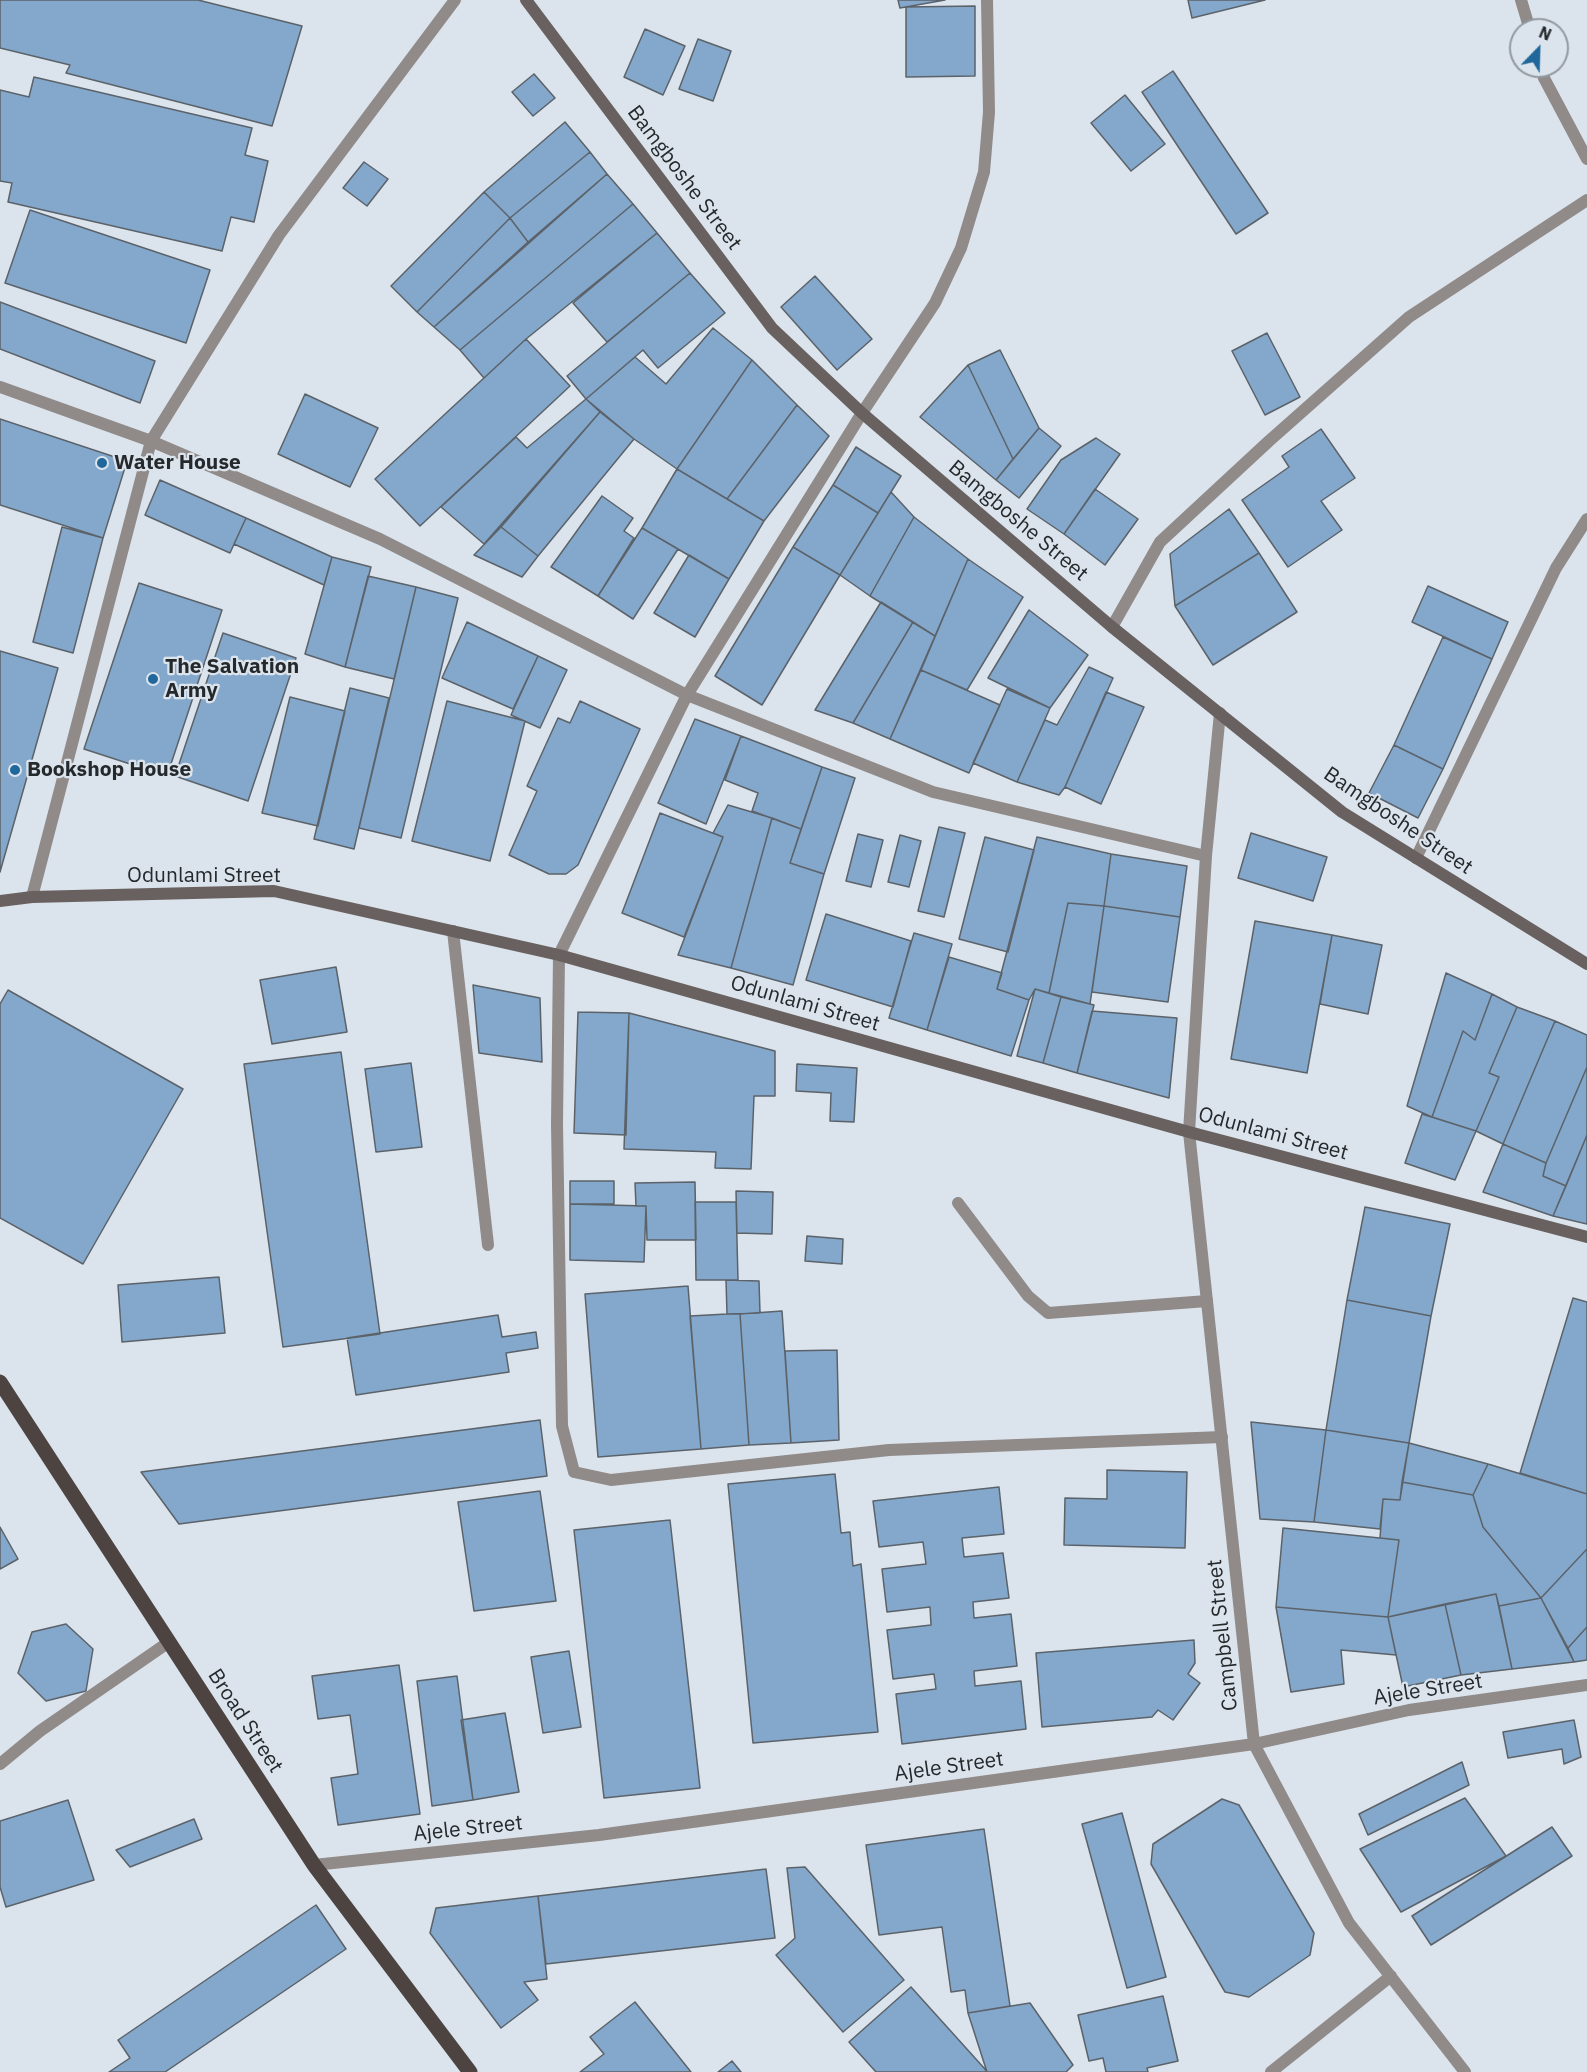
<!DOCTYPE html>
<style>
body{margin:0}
#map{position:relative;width:1587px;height:2072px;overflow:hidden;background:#dbe4ec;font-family:"IBM Plex Sans",sans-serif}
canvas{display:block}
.north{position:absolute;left:1509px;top:18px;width:60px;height:60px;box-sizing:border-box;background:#dbe4ec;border:2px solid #92999f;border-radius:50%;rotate:23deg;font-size:16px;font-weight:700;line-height:24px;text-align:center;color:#25292c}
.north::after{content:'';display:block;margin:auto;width:21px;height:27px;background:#20689c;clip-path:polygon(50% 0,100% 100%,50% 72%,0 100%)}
</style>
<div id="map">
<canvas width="1587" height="2072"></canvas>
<div class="north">N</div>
</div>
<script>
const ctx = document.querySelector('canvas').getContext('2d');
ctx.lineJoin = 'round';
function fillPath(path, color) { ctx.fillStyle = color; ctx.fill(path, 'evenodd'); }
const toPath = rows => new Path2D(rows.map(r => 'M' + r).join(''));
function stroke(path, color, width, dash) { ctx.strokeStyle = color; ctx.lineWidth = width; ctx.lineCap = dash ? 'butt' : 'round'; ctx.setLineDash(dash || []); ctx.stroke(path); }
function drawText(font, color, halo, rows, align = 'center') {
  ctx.font = font + ' "IBM Plex Sans",sans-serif'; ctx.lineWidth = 4.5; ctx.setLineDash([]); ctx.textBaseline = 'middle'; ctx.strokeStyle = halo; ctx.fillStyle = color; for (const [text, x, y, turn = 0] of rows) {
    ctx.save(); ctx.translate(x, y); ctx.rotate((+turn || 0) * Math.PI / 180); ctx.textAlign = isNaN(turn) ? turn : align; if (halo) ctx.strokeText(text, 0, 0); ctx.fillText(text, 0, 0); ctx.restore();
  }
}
const building = toPath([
 [0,0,198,0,302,26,272,126,66,73,70,65,0,48,0,0],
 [898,0,945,0,900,8,898,0],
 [1188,0,1265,0,1192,18,1188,0],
 [975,6,975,76,906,77,906,7,975,6],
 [645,29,685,46,663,95,624,77,645,29],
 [698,39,731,51,713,101,679,89,698,39],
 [1173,71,1268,213,1236,234,1142,92,1173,71],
 [534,74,555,98,533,116,512,92,534,74],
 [34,77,252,128,245,155,268,161,254,222,231,217,222,251,8,202,12,183,0,181,0,90,29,97,34,77],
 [1125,95,1165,144,1131,171,1091,123,1125,95],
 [565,122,590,152,510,218,484,192,565,122],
 [590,152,607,174,528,242,510,218,590,152],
 [364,162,388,179,367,206,343,188,364,162],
 [607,174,633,204,460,350,434,327,607,174],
 [484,192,510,218,417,312,391,286,484,192],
 [633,204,657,233,526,339,484,378,460,350,633,204],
 [30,210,210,270,186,343,5,283,30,210],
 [510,218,528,242,434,327,417,312,510,218],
 [657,233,690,273,607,342,573,303,657,233],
 [690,273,725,313,658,368,643,350,586,399,567,376,690,273],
 [815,276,872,339,837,370,781,307,815,276],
 [0,302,155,361,140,403,0,349,0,302],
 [713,328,752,360,677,469,634,439,586,399,635,357,666,384,713,328],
 [1267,333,1300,397,1265,415,1232,351,1267,333],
 [526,339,570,386,420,526,375,479,526,339],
 [1000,350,1039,428,1013,459,968,365,1000,350],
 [752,360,797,405,727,499,677,469,752,360],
 [968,365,1013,459,996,480,920,417,968,365],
 [305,394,378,428,350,487,278,454,305,394],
 [586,399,600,412,484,544,441,507,516,437,527,448,586,399],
 [797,405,829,436,764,521,727,499,797,405],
 [600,412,634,439,538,556,501,527,600,412],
 [0,419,127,461,103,538,0,505,0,419],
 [1039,428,1061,446,1019,498,996,480,1039,428],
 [1321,429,1355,478,1321,501,1342,530,1288,567,1242,500,1289,467,1282,456,1321,429],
 [1096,438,1120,454,1064,534,1027,509,1061,460,1096,438],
 [856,447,901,476,878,513,833,485,856,447],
 [677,469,764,521,729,579,642,528,677,469],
 [160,480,246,518,230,553,145,515,160,480],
 [833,485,878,513,840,575,793,547,833,485],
 [1095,489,1138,519,1105,565,1064,534,1095,489],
 [891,492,914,517,870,596,840,575,891,492],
 [602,496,633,518,624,531,634,538,598,596,551,567,602,496],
 [1229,509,1259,553,1175,606,1170,554,1229,509],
 [914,517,968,559,935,636,870,596,914,517],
 [246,518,332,557,324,585,234,544,246,518],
 [62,527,103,538,73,653,33,642,62,527],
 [501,527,538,556,522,577,474,555,501,527],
 [642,528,678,549,633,619,598,596,642,528],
 [793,547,840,575,762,705,715,676,793,547],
 [1259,553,1297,612,1213,665,1175,606,1259,553],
 [689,555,729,579,695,637,654,613,689,555],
 [332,557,371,567,345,667,305,654,332,557],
 [968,559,1023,597,967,690,921,670,968,559],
 [368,576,416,587,394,679,345,667,368,576],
 [139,583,222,610,167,776,84,749,139,583],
 [1428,586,1508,622,1492,659,1412,622,1428,586],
 [416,587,458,598,401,838,359,828,416,587],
 [881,602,913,622,853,723,815,710,881,602],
 [1029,610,1088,655,1050,708,988,678,1029,610],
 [467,622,538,656,513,709,442,678,467,622],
 [913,622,935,636,890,739,853,723,913,622],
 [223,633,296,658,248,801,175,776,223,633],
 [1443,637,1492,659,1443,769,1394,745,1443,637],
 [0,651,58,668,0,872,0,651],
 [538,656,567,670,540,728,511,715,538,656],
 [1089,667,1113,678,1065,787,1059,795,1017,782,1045,720,1057,725,1089,667],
 [921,670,1000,705,969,773,890,739,921,670],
 [350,688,389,698,354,849,314,839,350,688],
 [1007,689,1050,708,1017,782,973,763,1007,689],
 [1106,692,1144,707,1101,804,1065,787,1106,692],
 [290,697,345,711,318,826,262,813,290,697],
 [447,701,525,721,490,861,412,841,447,701],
 [580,701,640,729,578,865,566,874,549,874,509,855,537,791,527,786,558,718,570,723,580,701],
 [695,719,741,736,706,824,658,803,695,719],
 [741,736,822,767,801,829,752,811,758,793,725,780,741,736],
 [1394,745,1443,769,1418,818,1369,793,1394,745],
 [822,767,855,778,824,874,790,863,822,767],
 [728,805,772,818,731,968,678,955,723,837,713,833,728,805],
 [660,813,723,837,684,937,622,913,660,813],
 [772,818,801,829,790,863,824,874,793,985,731,968,772,818],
 [939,827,965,833,944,917,918,911,939,827],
 [1251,833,1327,857,1313,901,1238,878,1251,833],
 [858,834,883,840,871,887,846,881,858,834],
 [900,835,921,841,909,887,888,882,900,835],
 [985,837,1034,850,1008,952,959,939,985,837],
 [1037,837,1111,854,1104,906,1068,903,1049,993,1035,989,1029,1000,997,989,1037,837],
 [1111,854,1187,866,1180,917,1104,906,1111,854],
 [1068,903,1104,906,1090,1004,1049,993,1068,903],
 [1104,906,1180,917,1168,1002,1092,992,1104,906],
 [826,914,911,941,893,1007,806,980,826,914],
 [1255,921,1332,935,1307,1073,1231,1059,1255,921],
 [914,933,952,944,927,1030,889,1018,914,933],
 [1332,935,1382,945,1368,1014,1320,1004,1332,935],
 [949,957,1002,973,997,989,1029,1000,1011,1056,927,1030,949,957],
 [336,967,347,1032,272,1044,260,980,336,967],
 [1446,973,1492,994,1475,1040,1463,1031,1432,1117,1407,1106,1446,973],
 [473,985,540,998,542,1062,479,1053,473,985],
 [1035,989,1061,997,1043,1063,1017,1056,1035,989],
 [8,990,183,1089,83,1264,0,1218,0,1004,8,990],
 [1492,994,1517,1007,1489,1073,1499,1077,1476,1131,1432,1117,1463,1031,1475,1040,1492,994],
 [1061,997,1094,1005,1077,1073,1043,1063,1061,997],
 [1517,1007,1555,1021,1503,1144,1476,1131,1499,1077,1489,1073,1517,1007],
 [1092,1011,1177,1018,1169,1098,1077,1073,1092,1011],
 [578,1012,629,1013,626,1135,574,1133,578,1012],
 [629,1013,775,1051,775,1096,754,1096,751,1169,715,1168,716,1152,624,1149,629,1013],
 [1555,1021,1587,1035,1587,1067,1546,1163,1503,1144,1555,1021],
 [341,1052,380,1334,283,1347,244,1064,341,1052],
 [411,1063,422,1147,376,1152,365,1069,411,1063],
 [797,1064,857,1068,854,1122,830,1121,831,1093,796,1091,797,1064],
 [1587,1067,1587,1135,1566,1186,1543,1176,1546,1163,1587,1067],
 [1422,1114,1476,1131,1455,1180,1405,1163,1422,1114],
 [1587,1135,1587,1224,1553,1216,1587,1135],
 [1503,1144,1546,1163,1543,1176,1566,1186,1553,1216,1483,1192,1503,1144],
 [570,1181,614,1181,614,1204,570,1204,570,1181],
 [695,1182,696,1240,647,1240,646,1206,636,1206,635,1183,695,1182],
 [736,1191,773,1192,772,1234,737,1233,736,1191],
 [695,1202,736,1202,738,1280,696,1280,695,1202],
 [570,1204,646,1206,644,1262,570,1260,570,1204],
 [1365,1207,1450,1224,1431,1316,1347,1300,1365,1207],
 [807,1236,843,1239,842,1264,805,1261,807,1236],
 [219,1277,225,1333,122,1342,118,1285,219,1277],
 [726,1280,759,1281,760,1313,727,1314,726,1280],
 [688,1286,701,1449,598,1457,585,1294,688,1286],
 [1573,1298,1587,1302,1587,1494,1520,1473,1573,1298],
 [1347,1300,1431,1316,1409,1443,1326,1430,1347,1300],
 [782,1311,791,1443,749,1445,740,1314,782,1311],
 [727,1314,740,1314,749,1445,701,1449,690,1316,727,1314],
 [498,1315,502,1337,536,1332,538,1348,506,1353,509,1372,356,1395,347,1338,498,1315],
 [837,1350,839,1440,791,1443,785,1351,837,1350],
 [540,1420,547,1476,179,1524,141,1472,540,1420],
 [1251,1422,1326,1430,1314,1522,1260,1519,1251,1422],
 [1326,1430,1409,1443,1400,1500,1383,1499,1380,1529,1314,1522,1326,1430],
 [1409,1443,1488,1464,1473,1495,1402,1482,1409,1443],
 [1488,1464,1587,1494,1587,1549,1541,1598,1483,1527,1473,1495,1488,1464],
 [1107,1470,1187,1472,1185,1548,1064,1545,1065,1498,1107,1499,1107,1470],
 [835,1474,841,1533,850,1532,853,1566,861,1564,878,1732,753,1743,728,1484,835,1474],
 [1402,1482,1473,1495,1483,1527,1541,1598,1499,1606,1496,1594,1388,1617,1399,1540,1380,1538,1383,1499,1400,1500,1402,1482],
 [999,1487,1004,1534,962,1538,964,1557,1003,1553,1009,1598,973,1602,974,1618,1011,1614,1017,1666,974,1671,975,1686,1021,1681,1026,1729,902,1744,896,1694,936,1689,934,1674,893,1679,887,1630,931,1625,930,1607,887,1612,882,1569,926,1564,923,1542,879,1547,873,1501,999,1487],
 [540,1491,556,1601,474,1611,458,1502,540,1491],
 [670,1520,700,1788,604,1798,574,1530,670,1520],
 [0,1527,18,1559,0,1569,0,1527],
 [1283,1528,1399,1540,1388,1617,1276,1607,1283,1528],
 [1587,1549,1587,1627,1568,1648,1541,1598,1587,1549],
 [1496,1594,1512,1669,1461,1675,1445,1604,1496,1594],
 [1541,1598,1574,1662,1512,1669,1499,1606,1541,1598],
 [1445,1604,1461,1675,1403,1687,1388,1617,1445,1604],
 [1276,1607,1388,1617,1396,1655,1341,1650,1344,1684,1291,1692,1276,1607],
 [66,1624,93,1649,86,1691,46,1701,18,1673,32,1632,66,1624],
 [1587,1627,1587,1660,1574,1662,1568,1648,1587,1627],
 [1194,1640,1195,1663,1188,1674,1200,1683,1173,1720,1158,1710,1152,1717,1042,1727,1036,1653,1194,1640],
 [569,1651,581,1727,543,1733,531,1657,569,1651],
 [399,1665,420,1814,338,1825,331,1778,358,1774,350,1715,318,1719,312,1676,399,1665],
 [457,1676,473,1800,432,1806,417,1681,457,1676],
 [505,1713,519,1792,473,1800,461,1720,505,1713],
 [1574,1720,1581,1757,1564,1764,1562,1749,1508,1758,1503,1732,1574,1720],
 [1462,1762,1469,1785,1368,1835,1359,1814,1462,1762],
 [1465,1798,1506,1856,1401,1912,1360,1849,1465,1798],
 [1222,1799,1239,1805,1314,1933,1310,1955,1249,1997,1225,1992,1151,1864,1153,1844,1222,1799],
 [68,1800,94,1880,6,1907,0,1887,0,1821,68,1800],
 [1122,1813,1166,1977,1127,1988,1082,1824,1122,1813],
 [194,1819,202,1839,130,1867,116,1850,194,1819],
 [1552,1827,1572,1856,1431,1945,1412,1916,1552,1827],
 [984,1829,1010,2006,968,2013,965,1990,951,1992,942,1927,879,1935,866,1845,984,1829],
 [805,1867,904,1980,843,2032,776,1955,795,1938,787,1868,805,1867],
 [766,1869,775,1938,546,1964,538,1896,766,1869],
 [538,1896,547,1979,524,1982,538,2000,501,2028,430,1933,436,1908,538,1896],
 [316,1905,346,1949,165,2072,109,2072,130,2058,118,2040,316,1905],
 [911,1987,984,2068,987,2072,876,2072,849,2042,911,1987],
 [1163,1996,1178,2061,1147,2068,1148,2072,1106,2072,1103,2058,1089,2061,1078,2015,1163,1996],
 [635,2002,691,2072,580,2072,604,2054,590,2037,635,2002],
 [1030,2003,1073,2065,1066,2072,987,2072,968,2013,1030,2003],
 [732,2061,741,2072,718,2072,732,2061]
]);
fillPath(building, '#84a8cb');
stroke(building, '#5b626a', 1.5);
stroke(toPath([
 [987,0,989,112,984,172,961,248,935,303,862,413,687,695,559,955,557,1124,562,1426,574,1472,611,1480,889,1450,1222,1437],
 [1416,858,1556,568,1587,519],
 [453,931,488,1245],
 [958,1203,1028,1296,1048,1313,1207,1301],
 [0,1764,40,1731,169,1642]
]), '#908a89', 12);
stroke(toPath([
 [1521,0,1530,30],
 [1540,66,1544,78,1587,159],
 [0,387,151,441,380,539,687,695,933,792,1206,856],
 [1112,627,1160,542,1269,441,1409,317,1587,200],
 [1220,713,1206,856,1189,1132,1254,1744,1349,1923,1465,2072],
 [32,897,151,441,279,235,455,0],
 [314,1865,599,1835,1254,1744,1409,1710,1587,1685],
 [1271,2072,1391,1976]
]), '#908a89', 12);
stroke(toPath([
 [526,0,772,328,862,413,1112,627,1342,812,1587,964],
 [0,901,32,897,274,891,559,955,1189,1132,1587,1237]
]), '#69615f', 12);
stroke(toPath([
 [0,1382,314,1865,470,2072]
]), '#4d4442', 15);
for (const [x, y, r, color] of [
 [102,463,6,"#20689c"],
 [153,679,6,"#20689c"],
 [15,770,6,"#20689c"]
]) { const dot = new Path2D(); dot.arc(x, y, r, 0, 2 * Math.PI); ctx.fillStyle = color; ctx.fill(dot); stroke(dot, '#dbe4ec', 2); }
drawText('21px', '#25292c', '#dbe4ec', [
 ["Bamgboshe Street",684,178,53],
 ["Bamgboshe Street",1018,521,40],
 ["Bamgboshe Street",1398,821,34],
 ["Odunlami Street",204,876],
 ["Odunlami Street",805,1004,16],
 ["Odunlami Street",1273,1134,15],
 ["Campbell Street",1223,1635,-96],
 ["Ajele Street",1428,1690,-9],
 ["Broad Street",245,1721,57],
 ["Ajele Street",949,1767,-8],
 ["Ajele Street",468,1829,-6]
]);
drawText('bold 21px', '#25292c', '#dbe4ec', [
 ["Water House",114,463],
 ["The Salvation",165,667],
 ["Army",165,691],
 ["Bookshop House",27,770]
], 'left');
</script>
